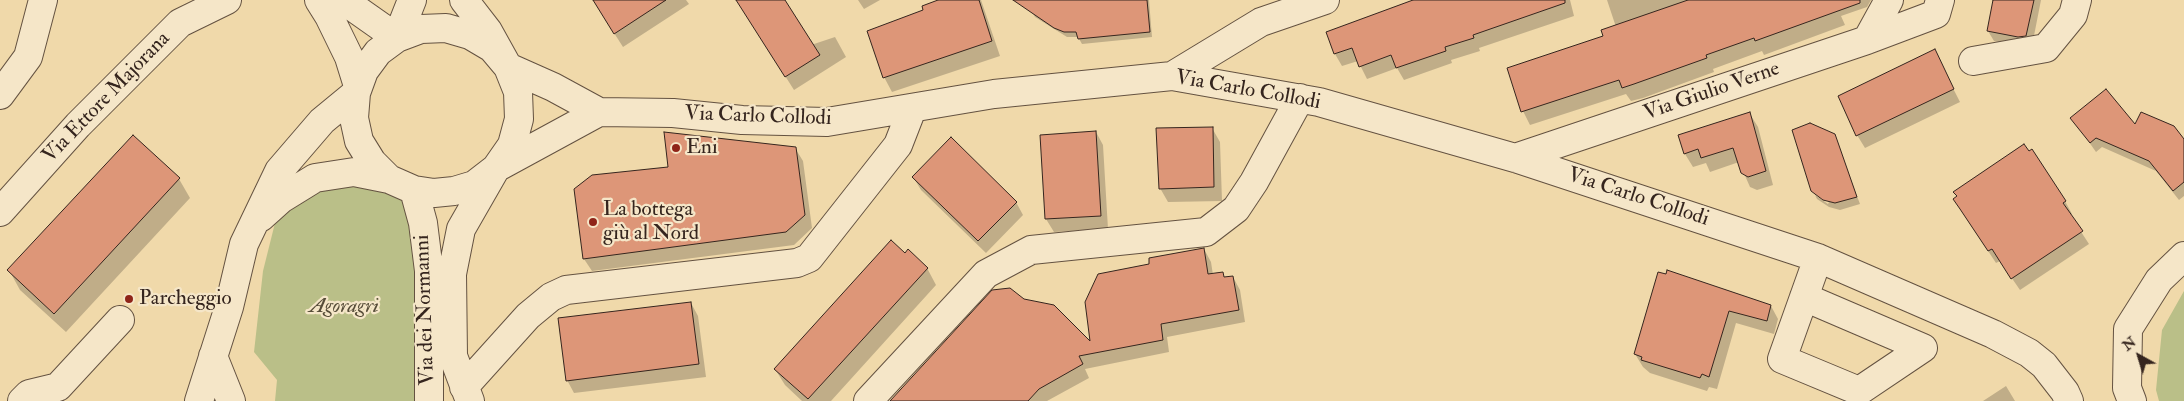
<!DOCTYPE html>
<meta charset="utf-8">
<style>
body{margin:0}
#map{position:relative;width:2184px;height:401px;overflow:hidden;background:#f0d9aa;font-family:"IM FELL Double Pica",serif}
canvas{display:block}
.north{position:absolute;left:2114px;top:331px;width:50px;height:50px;-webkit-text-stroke:4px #f5e6c8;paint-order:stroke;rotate:321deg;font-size:14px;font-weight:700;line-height:20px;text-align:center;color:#35251e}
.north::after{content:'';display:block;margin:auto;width:18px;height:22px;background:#35251e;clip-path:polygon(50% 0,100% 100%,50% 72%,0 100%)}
</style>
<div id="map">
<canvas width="2184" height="401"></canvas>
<div class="north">N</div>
</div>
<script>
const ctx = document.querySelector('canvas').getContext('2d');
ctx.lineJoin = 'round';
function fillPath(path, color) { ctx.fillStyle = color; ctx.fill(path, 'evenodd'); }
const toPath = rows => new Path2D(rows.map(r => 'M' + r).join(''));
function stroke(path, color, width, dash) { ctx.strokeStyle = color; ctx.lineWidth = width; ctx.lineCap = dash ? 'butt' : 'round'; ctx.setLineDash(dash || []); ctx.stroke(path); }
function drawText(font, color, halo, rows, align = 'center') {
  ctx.font = font + ' "IM FELL Double Pica",serif'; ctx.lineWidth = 4.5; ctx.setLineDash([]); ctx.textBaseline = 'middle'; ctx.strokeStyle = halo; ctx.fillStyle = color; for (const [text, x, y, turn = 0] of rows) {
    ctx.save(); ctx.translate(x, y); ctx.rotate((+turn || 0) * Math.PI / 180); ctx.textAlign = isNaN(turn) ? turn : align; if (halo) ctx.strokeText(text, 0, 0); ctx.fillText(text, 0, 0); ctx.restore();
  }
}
fillPath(toPath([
 [315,178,414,190,429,401,275,401,277,380,254,352,263,271,281,199],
 [2184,291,2184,401,2159,401,2156,390,2162,330]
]), '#babf88');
fillPath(toPath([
 [593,0,686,0,689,4,623,47],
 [737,0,783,0,811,45,835,37,846,57,794,90],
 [858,0,880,0,864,9],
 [942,0,981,0,1000,56,892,92,884,77],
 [1025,0,1149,0,1152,37,1082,44,1078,37,1067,37,1035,17],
 [1416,0,1570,0,1574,16,1479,48,1480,51,1451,60,1452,63,1404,80,1397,68,1367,79,1358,61,1342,66,1335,54],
 [1607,0,1871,0,1867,7,1841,16,1845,25,1764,55,1762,51,1713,69,1714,72,1643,98,1631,101,1626,94,1530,125,1523,111,1508,69,1604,36,1616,27],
 [1995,0,2041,0,2032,46,2025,47,1994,41,1988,31],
 [1934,51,1960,102,1865,148,1857,135],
 [1750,114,1758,127,1773,185,1757,190,1750,187,1739,162,1710,172,1706,163,1693,167,1685,154,1680,136],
 [2072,118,2135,126,2184,141,2184,196,2179,200,2156,171,2102,147,2096,152],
 [1212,128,1220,142,1222,201,1168,202,1160,188],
 [1096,132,1103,145,1108,229,1054,232,1046,219],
 [1834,135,1860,204,1840,210,1829,207,1817,199,1815,195,1828,204,1829,202,1813,191],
 [795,148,803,161,812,228,794,245,592,271,584,259,669,168],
 [913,177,1016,202,1023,215,986,253,921,190],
 [179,179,190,198,66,332,20,290,9,270],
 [2065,201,2072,214,2070,215,2089,244,2020,290,2000,261,1996,263,1969,222],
 [1204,249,1211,262,1213,275,1225,278,1233,277,1240,290,1245,322,1167,337,1169,352,1085,369,1089,378,1047,401,892,401,1092,345,1151,265],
 [906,254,927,268,936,285,831,401,802,401,785,385,775,369],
 [1667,276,1771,306,1778,319,1774,334,1736,323,1717,389,1709,387,1707,391,1650,373,1643,367,1635,354],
 [691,303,698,316,706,377,574,393,567,380],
 [2006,386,2015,401,1983,401]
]), '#0003');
const building = toPath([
 [593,0,666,0,614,34,593,0],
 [736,0,785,0,820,55,785,77,736,0],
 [938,0,979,0,992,41,883,78,867,31,923,10,922,6,938,0],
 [1013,0,1147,0,1150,32,1078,39,1076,32,1064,32,1054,28,1013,0],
 [1413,0,1565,0,1565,3,1473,35,1474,38,1445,47,1446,51,1396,68,1391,55,1359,67,1352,48,1334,54,1326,32,1413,0],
 [1688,0,1860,0,1860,3,1755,41,1754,38,1706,55,1707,58,1634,84,1622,88,1619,80,1521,112,1507,68,1603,36,1601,30,1688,0],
 [1993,0,2034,0,2026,36,2018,37,1987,31,1993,0],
 [1935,49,1954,89,1856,136,1838,96,1935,49],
 [2106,89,2135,124,2141,112,2174,126,2184,139,2184,182,2173,191,2149,161,2096,138,2090,143,2070,118,2106,89],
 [1750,112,1766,171,1748,177,1741,173,1733,148,1701,158,1698,149,1684,154,1678,135,1750,112],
 [1810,123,1835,134,1857,197,1835,203,1823,200,1811,191,1792,130,1810,123],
 [1213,127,1214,187,1159,189,1156,128,1213,127],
 [1096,131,1101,216,1045,219,1040,135,1096,131],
 [664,132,796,147,805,215,786,232,583,259,574,189,592,175,668,167,664,132],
 [133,135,180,178,54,314,7,270,133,135],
 [951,137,1017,202,978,241,912,177,951,137],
 [2024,144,2029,151,2032,149,2066,201,2063,203,2083,231,2011,279,1992,249,1988,251,1960,209,1953,199,1957,196,1953,192,2024,144],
 [891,240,905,253,908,249,928,268,808,399,774,369,891,240],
 [1204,248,1208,274,1223,272,1224,277,1233,276,1239,310,1161,324,1163,340,1079,356,1083,364,1039,389,1028,401,890,401,992,290,1010,288,1024,299,1054,305,1090,341,1085,302,1098,274,1149,264,1149,258,1204,248],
 [1667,270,1771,305,1767,321,1729,311,1709,377,1702,374,1700,378,1641,360,1642,357,1634,354,1658,272,1666,274,1667,270],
 [691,302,699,364,566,381,558,318,691,302]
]);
fillPath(building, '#dd9678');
stroke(building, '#35251e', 1);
const minor = toPath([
 [319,0,329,16,349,57,358,86],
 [343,0,397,38,412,0],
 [464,0,488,31,508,67,518,92,519,119,512,145,496,168,474,185,454,191,434,193,414,190,389,179,372,162,359,141,354,118,356,93,364,71,378,52,397,38,421,29,446,28,470,35,492,48,508,67,553,87,599,112],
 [1867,40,1936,14,1940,0],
 [1973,61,2046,48,2073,15,2077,0],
 [1172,76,1261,22,1325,0],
 [0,95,28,57,43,0],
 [1515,158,1867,40,1889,0],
 [414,190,423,223,429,271,429,401],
 [0,212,78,125,180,23,227,0],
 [261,217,281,199,315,178,354,172,389,179],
 [1804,297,1923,348,1859,391,1782,359,1818,258],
 [213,356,231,401],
 [464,387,528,316,551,297,566,290,797,263,809,258,898,145,912,109],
 [22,401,29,394,58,387,120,320],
 [199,401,229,307,244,244,279,171,322,121,356,93],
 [470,401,453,356,452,274,461,229,496,168,599,112,673,113,742,120,827,122,994,94,1172,76,1319,102,1515,158,1818,258,1993,334,2029,353,2044,365,2065,392,2069,401],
 [868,401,986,274,1031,250,1206,232,1236,209,1254,182,1300,98],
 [2132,401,2127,388,2128,329,2159,280,2184,256]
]);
stroke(minor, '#645241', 30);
stroke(minor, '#f5e6c8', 28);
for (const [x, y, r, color] of [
 [676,148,5,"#8f2418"],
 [593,222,5,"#8f2418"],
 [129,299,5,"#8f2418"]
]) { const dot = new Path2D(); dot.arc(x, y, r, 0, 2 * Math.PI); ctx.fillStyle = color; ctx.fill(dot); stroke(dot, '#f5e6c8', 2); }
drawText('21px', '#35251e', '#f5e6c8', [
 ["Via Carlo Collodi",1248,91,10],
 ["Via Giulio Verne",1712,92,-19],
 ["Via Ettore Majorana",107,98,-46],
 ["Via Carlo Collodi",758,117,2],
 ["Via Carlo Collodi",1638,198,18],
 ["Via dei Normanni",426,310,-92]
]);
drawText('21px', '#35251e', '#f5e6c8', [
 ["Eni",686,148],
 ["La bottega",603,210],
 ["giù al Nord",603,234],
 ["Parcheggio",139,299]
], 'left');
drawText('italic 21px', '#564c38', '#f5e6c8', [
 ["Agoragri",344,307]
]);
</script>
